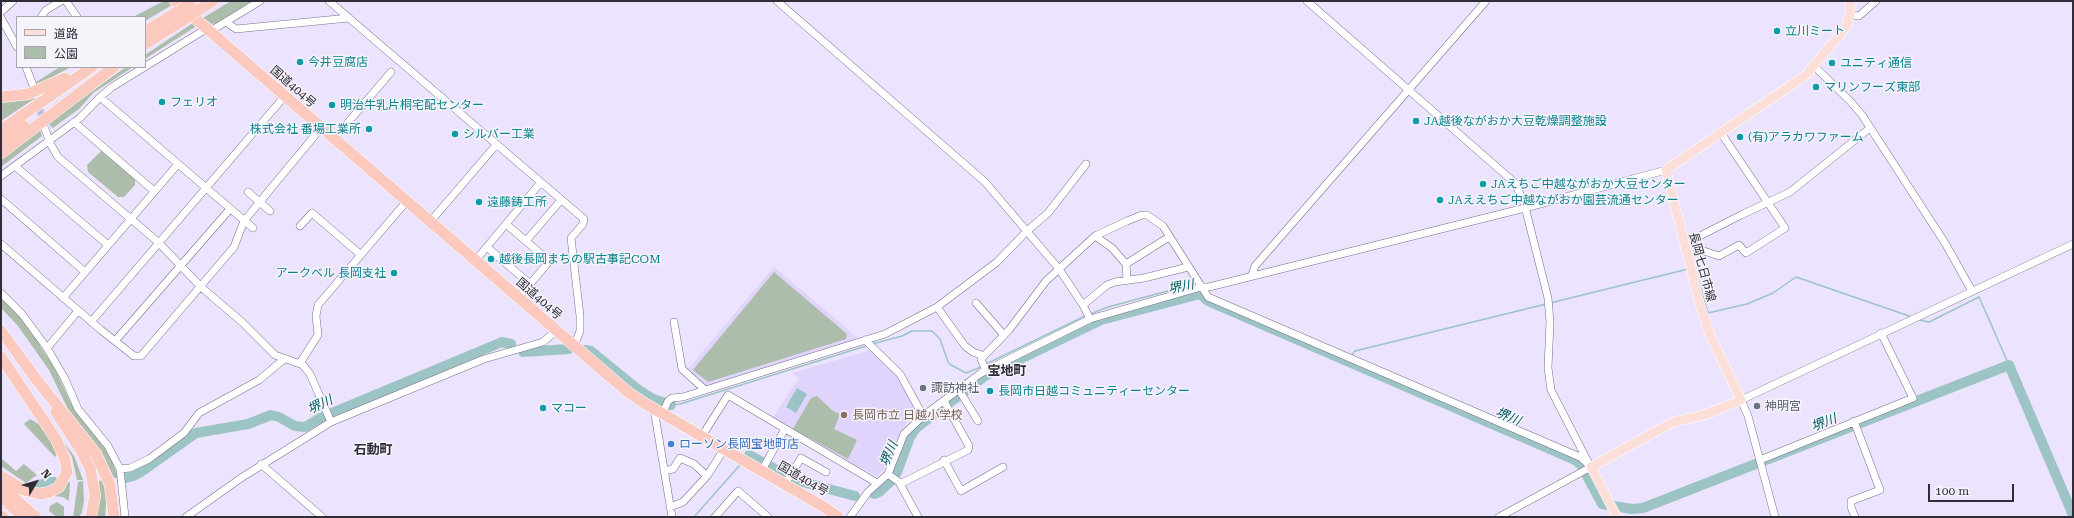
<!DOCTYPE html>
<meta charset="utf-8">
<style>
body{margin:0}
#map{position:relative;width:2074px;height:518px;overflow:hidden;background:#ece3fe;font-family:"Roboto Serif","Noto Sans JP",serif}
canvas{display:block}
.frame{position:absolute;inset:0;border:2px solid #302c38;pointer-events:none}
.legend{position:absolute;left:16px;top:16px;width:130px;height:52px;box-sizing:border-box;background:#f6f4fb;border:1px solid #a7a4ad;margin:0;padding:5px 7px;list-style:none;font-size:12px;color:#302c38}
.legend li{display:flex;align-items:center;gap:8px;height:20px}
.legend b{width:20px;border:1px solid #a7a4ad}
.north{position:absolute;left:16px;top:462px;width:40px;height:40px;-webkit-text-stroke:3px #f6f4fb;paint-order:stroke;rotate:52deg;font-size:11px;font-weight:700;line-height:16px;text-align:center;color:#302c38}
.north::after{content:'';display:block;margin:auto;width:14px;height:18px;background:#302c38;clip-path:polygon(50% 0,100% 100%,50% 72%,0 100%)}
.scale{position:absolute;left:1928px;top:484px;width:86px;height:18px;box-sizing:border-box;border:2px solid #302c38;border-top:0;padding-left:5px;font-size:12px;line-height:14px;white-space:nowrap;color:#302c38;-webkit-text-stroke:3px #f6f4fb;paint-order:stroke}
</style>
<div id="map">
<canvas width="2074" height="518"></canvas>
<div class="frame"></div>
<ul class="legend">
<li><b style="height:5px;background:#fddfd9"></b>道路</li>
<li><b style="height:11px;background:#adbdac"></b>公園</li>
</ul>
<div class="north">N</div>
<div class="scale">100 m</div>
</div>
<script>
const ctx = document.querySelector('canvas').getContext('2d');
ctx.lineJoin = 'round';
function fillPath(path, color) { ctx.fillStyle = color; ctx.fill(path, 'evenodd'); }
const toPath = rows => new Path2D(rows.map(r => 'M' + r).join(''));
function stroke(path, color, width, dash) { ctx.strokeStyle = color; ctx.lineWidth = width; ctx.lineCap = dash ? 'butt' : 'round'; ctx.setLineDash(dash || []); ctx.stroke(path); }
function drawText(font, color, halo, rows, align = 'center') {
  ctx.font = font + ' "Roboto Serif","Noto Sans JP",serif'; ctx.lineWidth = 3; ctx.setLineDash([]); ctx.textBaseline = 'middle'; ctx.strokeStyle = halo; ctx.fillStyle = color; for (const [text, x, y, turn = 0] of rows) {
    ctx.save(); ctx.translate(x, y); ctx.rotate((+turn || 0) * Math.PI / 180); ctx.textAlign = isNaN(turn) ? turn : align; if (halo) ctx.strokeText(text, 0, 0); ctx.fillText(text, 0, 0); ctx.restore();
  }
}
fillPath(toPath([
 [774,267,857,337,856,340,707,387,687,370],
 [871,350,897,376,918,412,907,422,887,466,877,476,828,452,772,419,799,378,792,373]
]), '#e1d4fc');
fillPath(toPath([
 [164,1,168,1,172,5,145,21,145,17,133,17],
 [231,1,252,1,217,23,212,24,203,18],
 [193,23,195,27,145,59,145,55],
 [60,67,71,67,37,85,36,82],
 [126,67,133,67,93,93,79,109,58,124,53,128,47,123],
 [32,95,34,99,1,121,1,101],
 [40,129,42,136,1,167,1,159],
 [101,151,135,179,135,185,124,197,118,197,88,172,87,165],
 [774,272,847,334,846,339,708,382,693,370],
 [1,297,14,309,40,341,40,346,54,367,72,405,110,453,118,478,114,478,101,451,68,409,49,370,18,326,1,308],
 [817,396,833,411,840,414,834,429,857,440,848,459,793,429,811,398],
 [30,419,42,426,59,453,55,457,24,424],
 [59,436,74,456,83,480,77,480,72,457],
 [1,458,16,471,24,464,37,475,26,483,1,466],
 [105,480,107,493,105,517,92,517,99,481],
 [83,481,84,501,82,512,79,517,73,517,78,482],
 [67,482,70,482,69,501,63,497,54,496],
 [57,502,64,507,64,517,57,517,49,511,50,506]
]), '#adbdac');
fillPath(toPath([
 [797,388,807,394,796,413,786,407]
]), '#9cc4c5');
stroke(toPath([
 [1696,272,1708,313,1747,304,1773,293,1796,277,1912,317],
 [1550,303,1688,269],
 [1090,314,1108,307,1190,285,1192,287],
 [1919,320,1929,322,1979,297,2009,365],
 [872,344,902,336,912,331,932,331,940,339,948,362,951,365,966,373,981,367],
 [1351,356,1355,351,1546,304],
 [986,364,1085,316],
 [671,405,680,404,866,346],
 [694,517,740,465]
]), '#9cc4c5', 1.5);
stroke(toPath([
 [585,350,591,351,640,391,653,399,671,405],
 [523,352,569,349],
 [749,455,795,480,855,496],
 [122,479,133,476,141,472,196,433,248,424,271,415,279,417,295,426,305,427,322,417,502,342,511,344],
 [34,489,46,482,54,482],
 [874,494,879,492,892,480,897,472,910,437,916,428,985,376,1101,320,1200,294,1208,301,1575,460,1581,465,1602,504,1632,509,1643,508,2009,365,2073,515]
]), '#9cc4c5', 10);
stroke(toPath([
 [34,88,44,124]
]), '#c6bed6', 7, [7, 3.5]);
const minor = toPath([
 [66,1,77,17],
 [329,1,584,219,583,224,571,238,580,316,580,331,574,346],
 [777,1,985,182,1059,269,1083,305,1090,319],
 [1307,1,1515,183,1524,203,1548,298,1550,322,1548,368,1551,390,1588,462],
 [1,12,13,1],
 [1850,15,1859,16,1876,1],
 [41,17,46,10,61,1],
 [1,18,17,47],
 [226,22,236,29,349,18],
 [209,32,260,1],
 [1814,66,1850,101,1862,115,1945,243,1972,291],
 [26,67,34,88],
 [100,97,253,228],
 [74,122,154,191],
 [45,129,50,143,58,157,158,242,201,287,242,322,275,355,303,365,310,374,331,422],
 [334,139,391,72],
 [15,166,108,245],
 [1,176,80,118,100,97,112,87,206,29],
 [248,192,270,211],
 [1,199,85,272],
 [430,222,496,145],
 [506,224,548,260,548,263,518,298],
 [300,226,312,213,361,255],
 [1095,236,1112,248,1126,264,1127,280],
 [1694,240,1701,250,1719,256,1739,245,1746,253,1785,228,1721,133],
 [526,241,561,200],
 [1690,241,1741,215,1790,192,1870,128],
 [1,244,101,330,134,356,141,356,234,247,244,221,321,128],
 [487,247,530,284],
 [475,261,541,182],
 [1126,264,1169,237],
 [1252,275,1255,266,1486,1],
 [1,293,22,314,47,348,65,379,78,409,108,446,120,469,130,468,149,459,184,433,199,413,259,380,283,360],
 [63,298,178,164],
 [976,303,1004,335],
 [1083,305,1107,285,1115,282,1144,278,1188,267],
 [937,307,965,346,973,352,984,356],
 [91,322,284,97],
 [674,322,682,369,705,390],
 [865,340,900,374,923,416],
 [115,341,230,209],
 [47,348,78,311],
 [300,363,318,335,316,316,318,305,406,202],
 [986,371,981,359,1009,330,1046,281,1095,236,1127,221,1142,215,1147,215,1163,226,1208,297,1580,457,1591,467],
 [959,390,978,421],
 [654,409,672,517],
 [663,413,668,401,672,398,683,397,885,334,937,307,997,262,1027,231,1048,213,1086,164],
 [1854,421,1880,490,1851,501,1851,507,1855,517],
 [702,436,728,395,877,483],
 [944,460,961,491,1003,467],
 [1760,460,1913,398,1881,333],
 [261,464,322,517],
 [120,469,125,517],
 [762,470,785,429],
 [664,471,673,469,680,458,694,464,707,476],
 [888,474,899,482,918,517],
 [785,484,801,458,826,472],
 [900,484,968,450,969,446,944,401],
 [670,507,683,502,707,476,725,448],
 [186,517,241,478,331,422,484,359,543,342,556,331],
 [715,517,738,491,768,517],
 [850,517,868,492,888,474,904,434,923,416,981,373,1090,319,1201,287,1209,287,1525,208,1666,170],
 [1499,517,1591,467],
 [1775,517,1748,416,1741,400,2073,244]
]);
const major = toPath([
 [1617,517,1591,467,1673,422,1704,415,1741,400,1710,335,1700,305,1666,170,1806,75,1846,27,1850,15,1850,1]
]);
const highway = toPath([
 [175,1,629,393,644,403,824,507,838,517],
 [197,11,213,1],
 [145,32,177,12],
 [145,44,183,20],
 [1,97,28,94,65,78],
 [1,130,92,67],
 [1,142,24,126],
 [1,153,114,67],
 [1,331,36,379,96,454,110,485,114,517],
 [1,357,56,439,65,459,67,472,59,487,50,492,40,494,23,490,1,476],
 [56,412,80,449,90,468,95,495,91,517],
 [1,486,36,517],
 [1,497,23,517],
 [1,516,3,517]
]);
stroke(minor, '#776e8b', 8);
stroke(major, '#fff', 10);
stroke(highway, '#fff', 12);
stroke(minor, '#fff', 7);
stroke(major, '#fddfd9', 9);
stroke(highway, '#fcc9bf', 11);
const highwayBridge = toPath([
 [177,12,190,4],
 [183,20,197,11]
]);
stroke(highwayBridge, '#fff', 12, []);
stroke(highwayBridge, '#fcc9bf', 11);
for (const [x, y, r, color] of [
 [1777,31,4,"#0f9aa8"],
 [300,62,4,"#0f9aa8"],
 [1832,63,4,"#0f9aa8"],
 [1816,87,4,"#0f9aa8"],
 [162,102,4,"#0f9aa8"],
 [332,105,4,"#0f9aa8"],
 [1416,121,4,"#0f9aa8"],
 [369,129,4,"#0f9aa8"],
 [455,134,4,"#0f9aa8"],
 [1740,137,4,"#0f9aa8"],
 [1483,184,4,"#0f9aa8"],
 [1440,200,4,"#0f9aa8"],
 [479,202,4,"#0f9aa8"],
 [491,259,4,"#0f9aa8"],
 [394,273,4,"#0f9aa8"],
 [923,388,4,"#6b7280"],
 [990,391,4,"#0f9aa8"],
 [1757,406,4,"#6b7280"],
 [543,408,4,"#0f9aa8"],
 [844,415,4,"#8d6e63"],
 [671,444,4,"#3f7fe0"]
]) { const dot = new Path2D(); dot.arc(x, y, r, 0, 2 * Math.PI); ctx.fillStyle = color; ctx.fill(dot); stroke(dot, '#f6f4fb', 1.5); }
drawText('12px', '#0d838f', '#f6f4fb', [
 ["立川ミート",1785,31],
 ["今井豆腐店",308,62],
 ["ユニティ通信",1840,63],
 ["マリンフーズ東部",1824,87],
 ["フェリオ",170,102],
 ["明治牛乳片桐宅配センター",340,105],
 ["JA越後ながおか大豆乾燥調整施設",1424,121],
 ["株式会社 番場工業所",361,129,"right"],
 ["シルバー工業",463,134],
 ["(有)アラカワファーム",1748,137],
 ["JAえちご中越ながおか大豆センター",1491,184],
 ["JAええちご中越ながおか園芸流通センター",1448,200],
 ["遠藤鋳工所",487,202],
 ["越後長岡まちの駅古事記COM",499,259],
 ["アークベル 長岡支社",386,273,"right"],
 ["長岡市日越コミュニティーセンター",998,391],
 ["マコー",551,408]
], 'left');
drawText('12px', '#302c38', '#f6f4fb', [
 ["国道404号",293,87,41],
 ["長岡七日市線",1702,267,75],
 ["国道404号",539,299,41],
 ["国道404号",803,479,30]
]);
drawText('12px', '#5b616d', '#f6f4fb', [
 ["諏訪神社",931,388],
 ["神明宮",1765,406]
], 'left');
drawText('12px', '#785e54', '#f6f4fb', [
 ["長岡市立 日越小学校",852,415]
], 'left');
drawText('12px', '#366cbe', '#f6f4fb', [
 ["ローソン長岡宝地町店",679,444]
], 'left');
drawText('italic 13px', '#065e61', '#f6f4fb', [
 ["堺川",1181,287,-11],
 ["堺川",320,405,-26],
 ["堺川",1508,417,23],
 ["堺川",1824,423,-21],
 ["堺川",889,454,-67]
]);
drawText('bold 13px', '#302c38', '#f6f4fb', [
 ["宝地町",1007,371],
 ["石動町",373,450]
]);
</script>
